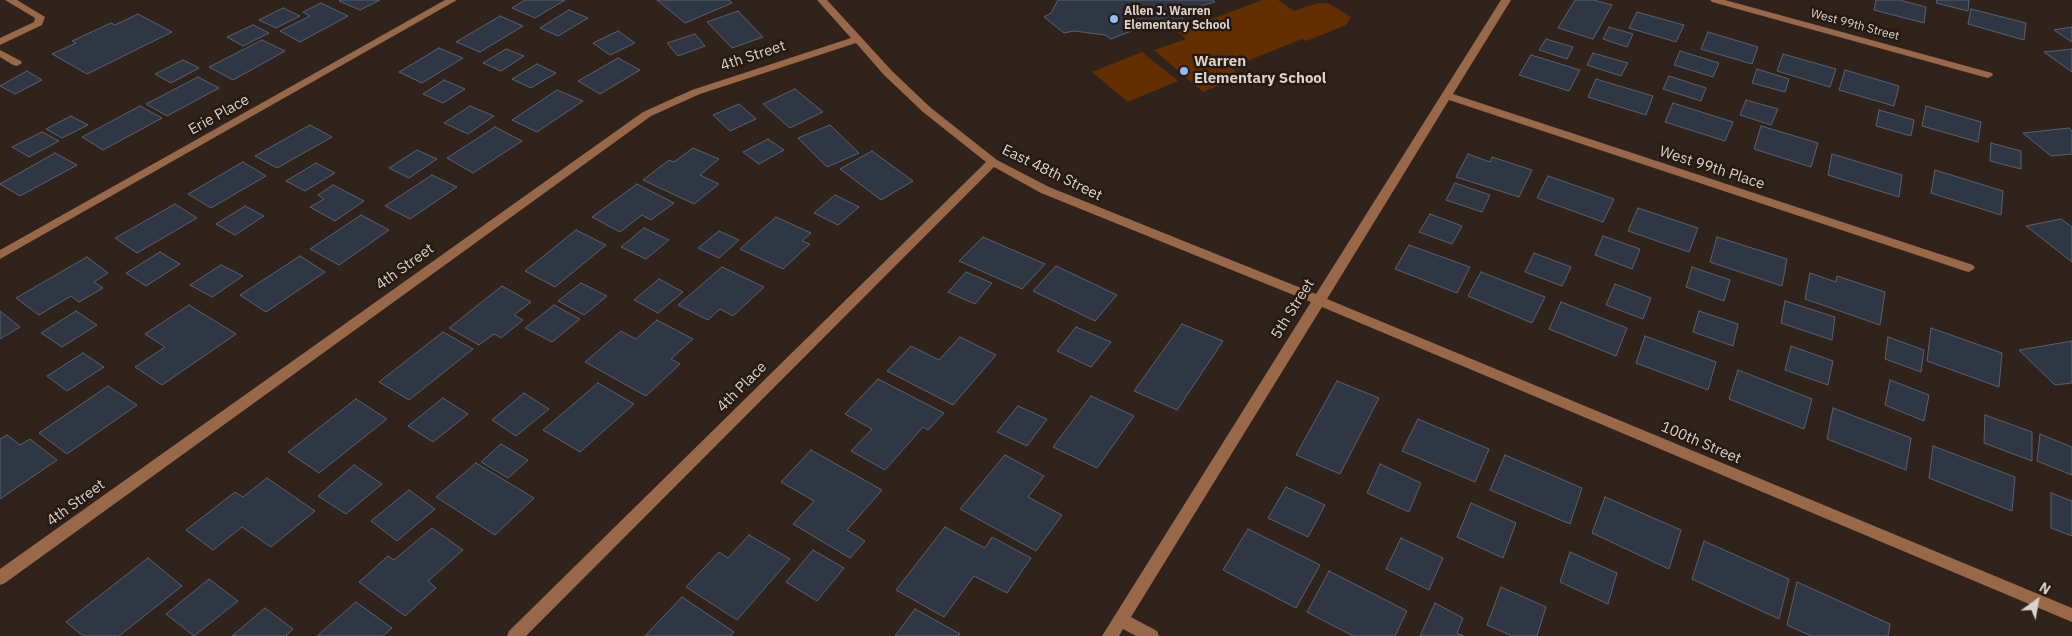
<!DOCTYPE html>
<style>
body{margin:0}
#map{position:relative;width:2072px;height:636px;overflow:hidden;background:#30231b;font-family:"IBM Plex Sans",sans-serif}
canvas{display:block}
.north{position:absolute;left:2012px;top:576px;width:50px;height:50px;-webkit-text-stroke:4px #261a12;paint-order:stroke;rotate:32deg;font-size:14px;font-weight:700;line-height:20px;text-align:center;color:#dad2cc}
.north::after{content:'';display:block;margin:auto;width:18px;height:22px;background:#dad2cc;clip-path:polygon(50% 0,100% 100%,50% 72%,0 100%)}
</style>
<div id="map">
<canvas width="2072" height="636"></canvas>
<div class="north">N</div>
</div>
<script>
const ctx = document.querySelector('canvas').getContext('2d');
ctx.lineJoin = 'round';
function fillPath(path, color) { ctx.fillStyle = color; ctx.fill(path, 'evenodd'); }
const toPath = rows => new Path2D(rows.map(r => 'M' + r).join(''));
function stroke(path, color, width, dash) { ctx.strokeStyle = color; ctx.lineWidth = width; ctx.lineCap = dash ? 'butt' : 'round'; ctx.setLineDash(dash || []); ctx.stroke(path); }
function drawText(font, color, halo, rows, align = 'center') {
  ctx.font = font + ' "IBM Plex Sans",sans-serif'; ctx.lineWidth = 5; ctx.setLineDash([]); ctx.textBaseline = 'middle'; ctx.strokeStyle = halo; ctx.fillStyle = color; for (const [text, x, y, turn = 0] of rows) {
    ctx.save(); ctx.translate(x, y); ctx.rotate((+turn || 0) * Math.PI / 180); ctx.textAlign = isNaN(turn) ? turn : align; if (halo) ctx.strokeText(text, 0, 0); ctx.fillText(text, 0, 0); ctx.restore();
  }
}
fillPath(toPath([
 [1262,0,1278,0,1294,11,1318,3,1330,4,1351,17,1346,25,1306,41,1302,39,1232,67,1239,77,1203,92,1154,50,1186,39,1178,32],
 [1142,52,1178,81,1128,102,1092,72]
]), '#642f00');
const building = toPath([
 [341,0,380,0,360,10,339,1,341,0],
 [525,0,565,0,535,18,512,8,525,0],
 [657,0,729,0,732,3,685,23,657,0],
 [1058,0,1213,0,1215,2,1184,11,1182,21,1161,29,1139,28,1111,39,1105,35,1074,31,1064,33,1044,17,1051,13,1058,0],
 [1575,0,1593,0,1612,5,1593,39,1558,28,1575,0],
 [1876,0,1899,0,1926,7,1924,23,1874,10,1876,0],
 [1937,0,1969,0,1968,11,1936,3,1937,0],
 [321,3,348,16,300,42,280,31,310,16,303,12,321,3],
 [283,8,300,16,276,28,259,20,283,8],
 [1971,9,2026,23,2024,40,1968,24,1971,9],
 [569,10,588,18,558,36,540,28,569,10],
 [738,11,763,37,732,48,707,22,738,11],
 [1637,12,1684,25,1676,42,1629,28,1637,12],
 [138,14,172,32,87,74,52,54,76,43,72,41,111,23,115,25,138,14],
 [500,16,523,26,480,52,456,42,500,16],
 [253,25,269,33,243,46,227,37,253,25],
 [1609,27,1633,34,1627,47,1603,39,1609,27],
 [2072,27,2072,42,2054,30,2072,27],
 [618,31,635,43,610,55,593,43,618,31],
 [1708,32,1758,47,1752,64,1701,49,1708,32],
 [695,34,705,46,678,56,667,43,695,34],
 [1546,39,1573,47,1567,59,1539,50,1546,39],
 [262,40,285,51,233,80,209,67,262,40],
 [439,48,463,58,422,83,399,72,439,48],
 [506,49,524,56,501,71,483,63,506,49],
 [2072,49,2072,72,2044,52,2072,49],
 [1680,51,1719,63,1713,77,1674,65,1680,51],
 [1593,53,1628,63,1621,76,1587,65,1593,53],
 [1783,54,1836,69,1830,87,1777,71,1783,54],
 [1531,55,1580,70,1569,91,1519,75,1531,55],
 [618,58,640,70,600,94,578,81,618,58],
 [183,60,199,68,171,83,155,74,183,60],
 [537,64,556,73,531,88,512,79,537,64],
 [1757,69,1789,79,1785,92,1752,83,1757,69],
 [1845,70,1899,86,1894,106,1839,90,1845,70],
 [27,71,42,80,15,94,0,86,27,71],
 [1669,76,1706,88,1701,101,1663,89,1669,76],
 [198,77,219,88,167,116,146,104,198,77],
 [1596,79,1653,96,1646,115,1588,97,1596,79],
 [444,80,465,89,443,103,423,94,444,80],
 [795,89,823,112,790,128,763,104,795,89],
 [557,90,583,101,537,132,512,120,557,90],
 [1746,100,1778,109,1771,125,1740,115,1746,100],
 [1673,103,1733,122,1725,141,1665,122,1673,103],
 [739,104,756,119,730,131,713,115,739,104],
 [140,106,162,118,103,150,82,137,140,106],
 [470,106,494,116,468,134,444,123,470,106],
 [1926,106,1981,122,1978,142,1922,126,1926,106],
 [1879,110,1914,120,1911,136,1876,126,1879,110],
 [71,116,88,125,62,138,46,129,71,116],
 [310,125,332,137,277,168,255,156,310,125],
 [830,125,859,153,827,167,798,138,830,125],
 [1761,126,1818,143,1811,167,1754,149,1761,126],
 [495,127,522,141,473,173,447,158,495,127],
 [2069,128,2072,131,2072,154,2051,156,2023,133,2069,128],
 [42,132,59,141,29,157,12,147,42,132],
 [768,139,784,150,759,164,743,152,768,139],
 [1991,143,2021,151,2021,169,1990,161,1991,143],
 [693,148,719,159,700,175,719,184,694,204,643,180,669,160,674,162,693,148],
 [417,150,437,159,409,178,389,168,417,150],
 [872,151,913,181,881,200,840,169,872,151],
 [55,153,77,165,20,196,0,184,55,153],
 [1468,154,1490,162,1492,157,1532,170,1519,197,1456,177,1468,154],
 [1832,154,1902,175,1899,197,1828,175,1832,154],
 [243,162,266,176,211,208,188,194,243,162],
 [316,163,335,173,305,191,286,181,316,163],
 [1935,170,2003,191,2001,215,1931,193,1935,170],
 [432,175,457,187,410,219,385,206,432,175],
 [1548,176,1614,199,1603,222,1537,198,1548,176],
 [1455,183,1490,195,1482,212,1446,200,1455,183],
 [637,184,674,203,651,220,642,215,620,232,592,217,637,184],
 [333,185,364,201,335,221,310,207,324,199,318,195,333,185],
 [835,195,859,207,838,225,814,213,835,195],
 [175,204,197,218,137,253,115,238,175,204],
 [245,206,264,216,235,235,216,224,245,206],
 [1638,208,1698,228,1689,252,1628,231,1638,208],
 [1430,214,1462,226,1452,244,1419,232,1430,214],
 [361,215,389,230,339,265,310,249,361,215],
 [776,217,811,233,802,241,810,244,783,269,740,249,776,217],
 [2061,219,2072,227,2072,262,2026,226,2061,219],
 [644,228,669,240,646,259,621,247,644,228],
 [576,230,606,245,555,287,525,271,576,230],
 [719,231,739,240,719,258,698,248,719,231],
 [1603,236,1640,249,1632,269,1595,255,1603,236],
 [983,237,1045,264,1022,289,959,261,983,237],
 [1717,237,1787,259,1782,286,1710,262,1717,237],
 [1409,245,1470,267,1457,293,1395,269,1409,245],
 [160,252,180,264,146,286,126,273,160,252],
 [1534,253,1571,267,1562,286,1525,272,1534,253],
 [300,256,325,272,266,312,240,295,300,256],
 [87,257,108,273,94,282,103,288,79,302,71,296,39,315,16,298,87,257],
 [221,265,243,276,212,297,190,285,221,265],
 [1056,266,1117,295,1095,321,1033,291,1056,266],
 [722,267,764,287,733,316,720,309,708,320,678,305,722,267],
 [1692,267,1730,280,1724,301,1686,287,1692,267],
 [966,272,992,283,975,304,948,292,966,272],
 [1481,272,1545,297,1532,323,1468,296,1481,272],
 [1810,273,1836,282,1837,276,1885,292,1880,325,1805,299,1810,273],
 [659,279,683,292,658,313,634,300,659,279],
 [581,283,607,296,584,315,558,301,581,283],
 [1615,284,1651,298,1643,319,1606,305,1615,284],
 [502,286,531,302,514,315,523,320,501,338,494,334,479,345,449,328,502,286],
 [1785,301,1835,317,1832,340,1781,323,1785,301],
 [1561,302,1627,328,1616,356,1549,329,1561,302],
 [189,305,236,334,162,385,135,367,165,347,145,334,189,305],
 [554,305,580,319,552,342,525,328,554,305],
 [0,311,20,327,0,339,0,311],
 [76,311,97,325,62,347,41,333,76,311],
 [1699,311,1738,324,1733,346,1693,332,1699,311],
 [657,320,693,339,671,359,680,364,646,396,585,362,621,331,636,339,657,320],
 [1182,324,1223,341,1177,410,1134,391,1182,324],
 [1076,327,1111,342,1091,367,1057,351,1076,327],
 [1931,328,2002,353,1999,387,1927,361,1931,328],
 [443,332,473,349,409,400,379,382,443,332],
 [1645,336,1716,362,1708,390,1636,363,1645,336],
 [960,337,996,355,953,405,887,371,911,346,939,360,960,337],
 [1888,337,1924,350,1921,372,1885,359,1888,337],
 [2072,341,2072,383,2055,385,2019,350,2072,341],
 [1791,346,1833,361,1828,385,1785,370,1791,346],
 [83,353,104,367,67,391,47,376,83,353],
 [1738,370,1812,399,1804,429,1729,399,1738,370],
 [878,379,944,413,928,430,923,427,885,470,851,451,872,429,845,414,878,379],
 [1890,380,1929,395,1924,421,1885,405,1890,380],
 [1337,381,1379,398,1340,474,1296,455,1337,381],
 [598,383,634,404,580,452,543,430,598,383],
 [108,386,137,405,67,454,39,433,108,386],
 [524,393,549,409,516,436,492,420,524,393],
 [1091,396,1134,416,1097,468,1053,447,1091,396],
 [443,398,468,414,433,442,408,426,443,398],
 [356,399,387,419,319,473,288,452,356,399],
 [1018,406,1047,419,1027,446,997,432,1018,406],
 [1833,408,1911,438,1906,470,1827,439,1833,408],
 [1985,415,2032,432,2032,461,1984,443,1985,415],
 [1418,419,1489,449,1475,482,1402,451,1418,419],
 [2040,434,2072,447,2072,475,2037,461,2040,434],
 [7,435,20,445,30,439,57,460,0,499,0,439,7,435],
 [501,444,528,460,508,478,481,462,501,444],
 [1933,446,2015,477,2012,511,1929,478,1933,446],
 [811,450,882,490,847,530,865,541,850,558,793,524,814,501,781,482,811,450],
 [1005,455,1044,476,1028,497,1062,515,1036,551,960,509,1005,455],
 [1505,455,1582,488,1570,524,1490,490,1505,455],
 [476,463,534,498,495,535,436,497,476,463],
 [1380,464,1421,483,1409,512,1367,493,1380,464],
 [354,465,382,484,346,514,318,496,354,465],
 [267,478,315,511,271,547,242,527,213,550,186,530,235,492,243,497,267,478],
 [1286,487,1325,505,1308,537,1268,518,1286,487],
 [409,490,435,509,397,541,371,521,409,490],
 [2051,493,2072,501,2072,536,2051,528,2051,493],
 [1605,497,1681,530,1669,569,1592,533,1605,497],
 [1471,503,1516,523,1503,558,1457,537,1471,503],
 [945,527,985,548,992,537,1031,558,1007,593,974,576,944,617,896,590,945,527],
 [432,528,463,550,428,581,436,588,405,616,359,582,388,556,394,560,432,528],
 [1248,529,1320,565,1296,608,1223,570,1248,529],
 [749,535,790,559,737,620,686,587,719,552,728,558,749,535],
 [1401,538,1443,558,1429,590,1386,569,1401,538],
 [1704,541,1789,579,1779,619,1692,579,1704,541],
 [813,550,844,568,817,601,786,582,813,550],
 [1570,552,1617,573,1608,604,1560,582,1570,552],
 [148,558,182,586,119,636,83,636,66,622,148,558],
 [1329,571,1407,611,1395,636,1353,636,1307,612,1329,571],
 [209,579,238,601,194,636,166,614,209,579],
 [1797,582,1890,624,1888,636,1811,636,1787,625,1797,582],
 [1501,587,1546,607,1537,636,1512,636,1487,625,1501,587],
 [682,597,734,632,731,636,645,636,682,597],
 [356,602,392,628,383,636,317,636,356,602],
 [1435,603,1463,618,1457,633,1464,636,1420,636,1435,603],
 [265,608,293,629,286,636,232,636,265,608],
 [915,609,960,634,958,636,895,636,915,609]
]);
fillPath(building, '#303744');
stroke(building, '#59616f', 1);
fillPath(toPath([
 [5,0,17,0,45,17,42,25,0,45,0,38,34,22,35,18,5,0],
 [445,0,457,0,0,259,0,250,445,0],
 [817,0,827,0,892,71,931,108,997,160,1049,187,1316,294,1501,0,1511,0,1453,94,1973,265,1975,268,1969,272,1965,271,1449,100,1327,299,2072,608,2072,622,1322,307,1131,617,1157,631,1159,636,1136,636,1123,629,1119,636,1102,636,1311,302,1041,193,994,167,526,636,507,636,509,631,986,162,923,112,884,75,856,43,700,94,651,116,5,583,0,585,0,569,643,112,692,90,851,38,817,0],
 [1710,0,1725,0,1992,73,1993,75,1988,78,1984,77,1712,2,1710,0],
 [0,50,21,61,22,63,17,66,13,65,0,57,0,50]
]), '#996848');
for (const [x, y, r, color] of [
 [1114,19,5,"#8fb8fd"],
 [1184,71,5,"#8fb8fd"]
]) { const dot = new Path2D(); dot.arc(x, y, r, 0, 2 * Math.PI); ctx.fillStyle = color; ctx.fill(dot); stroke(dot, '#261a12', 2); }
drawText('bold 12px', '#dad2cc', '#261a12', [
 ["Allen J. Warren",1124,12],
 ["Elementary School",1124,26]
], 'left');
drawText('12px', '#dad2cc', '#261a12', [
 ["West 99th Street",1855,25,15]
]);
drawText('15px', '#dad2cc', '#261a12', [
 ["4th Street",753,56,-18],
 ["Erie Place",219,115,-29],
 ["West 99th Place",1712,168,18],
 ["East 48th Street",1052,173,26],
 ["4th Street",405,267,-36],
 ["5th Street",1293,309,-58],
 ["4th Place",742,387,-45],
 ["100th Street",1701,443,23],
 ["4th Street",76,503,-36]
]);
drawText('bold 15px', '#dad2cc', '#261a12', [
 ["Warren",1194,62],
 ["Elementary School",1194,79]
], 'left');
</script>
